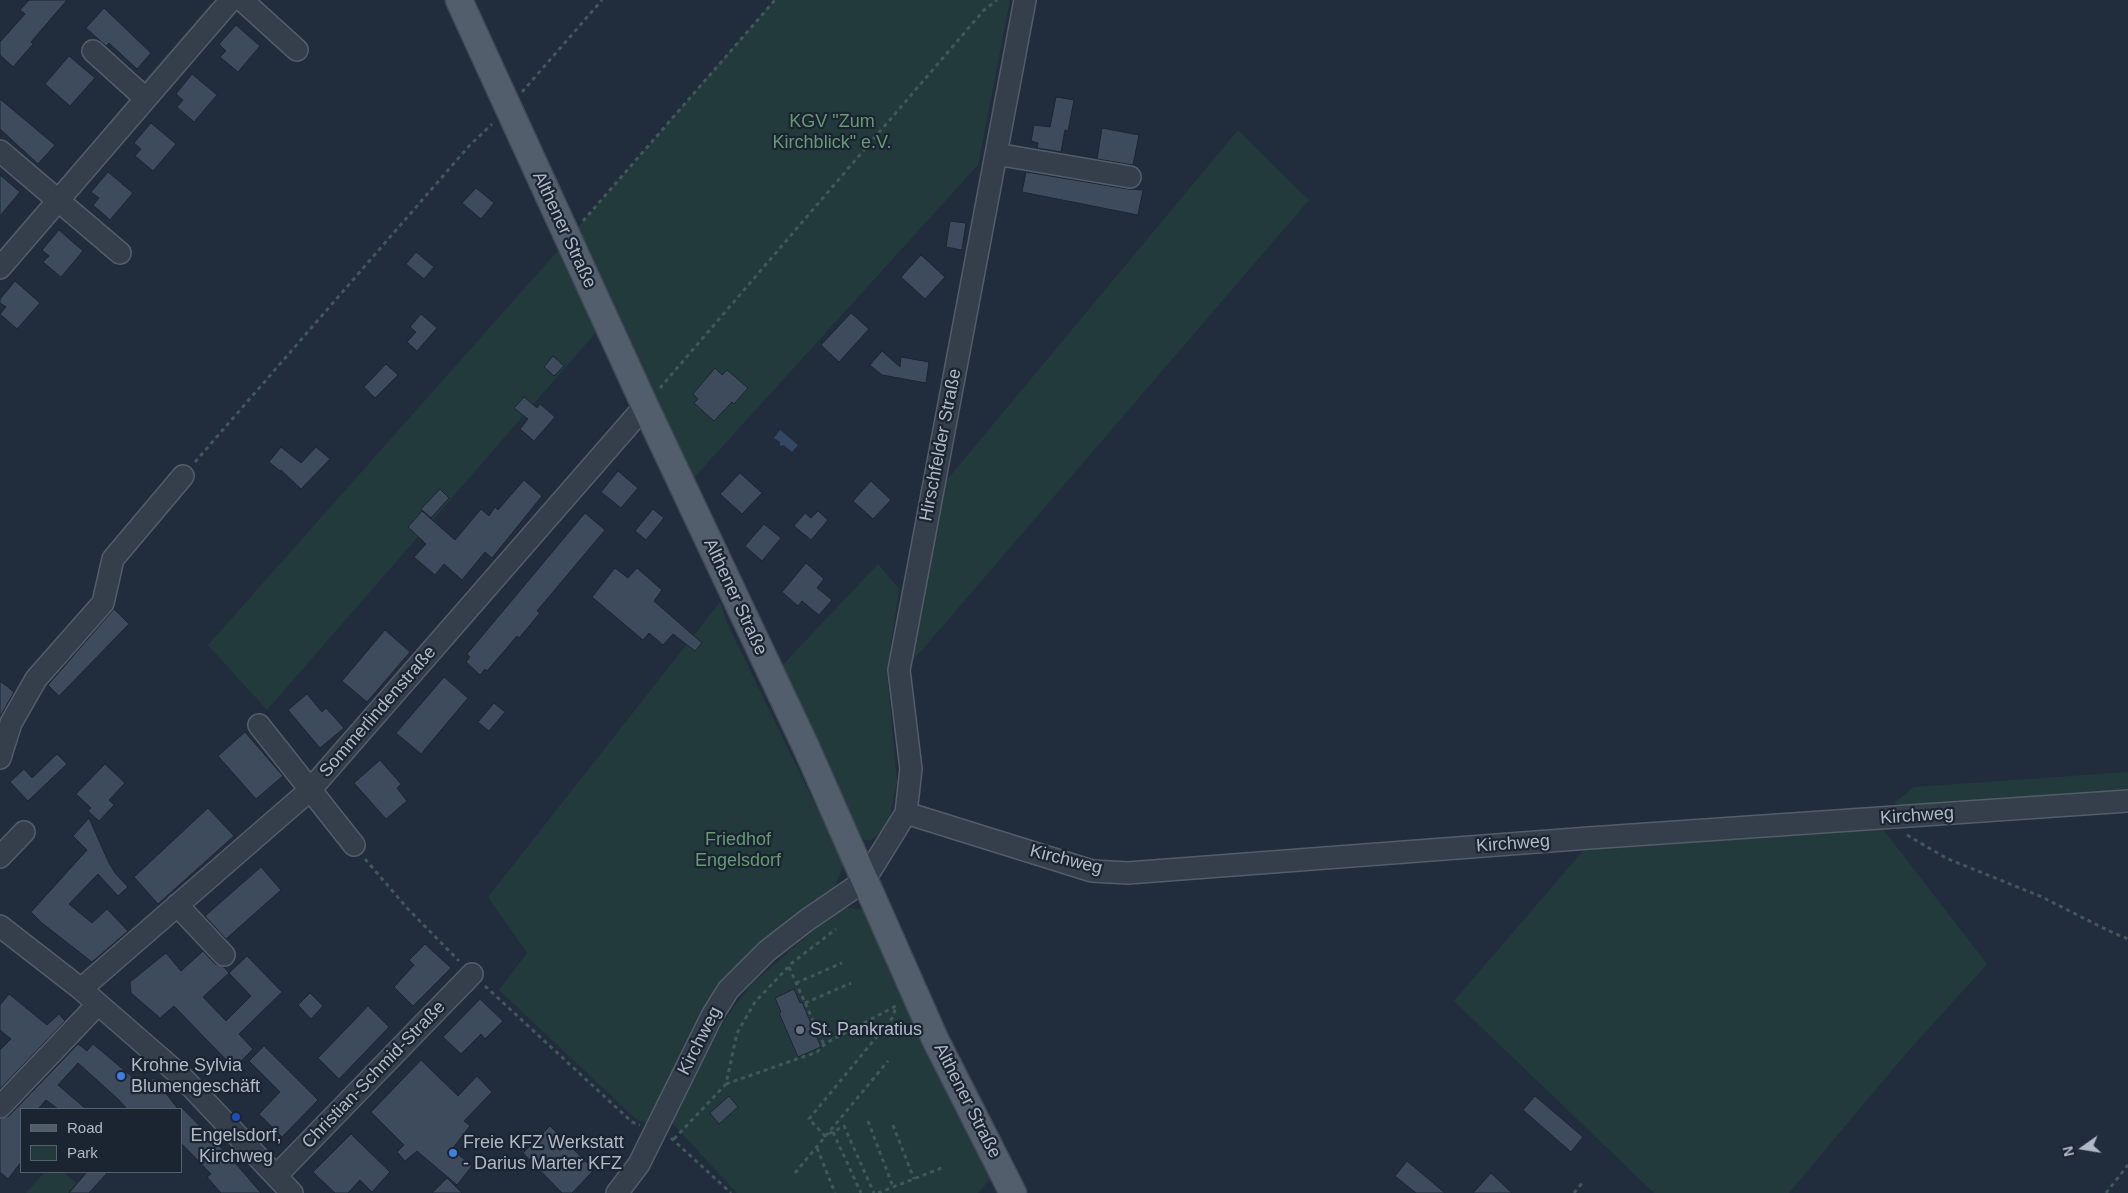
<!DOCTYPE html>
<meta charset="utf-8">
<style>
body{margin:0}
#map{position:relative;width:2128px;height:1193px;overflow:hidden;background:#212d3c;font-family:Arial,sans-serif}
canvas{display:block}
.legend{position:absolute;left:20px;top:1108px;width:162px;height:65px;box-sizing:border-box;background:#1b2431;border:1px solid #57606d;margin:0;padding:6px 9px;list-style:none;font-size:15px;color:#b1b9c8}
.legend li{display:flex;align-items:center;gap:10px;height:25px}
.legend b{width:25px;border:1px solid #57606d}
.north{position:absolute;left:2058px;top:1123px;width:50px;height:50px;-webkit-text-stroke:4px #1b2431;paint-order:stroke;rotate:257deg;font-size:14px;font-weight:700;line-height:20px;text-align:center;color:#b1b9c8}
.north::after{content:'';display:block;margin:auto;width:18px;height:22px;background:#b1b9c8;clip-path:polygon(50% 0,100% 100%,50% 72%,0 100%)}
</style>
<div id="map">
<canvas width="2128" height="1193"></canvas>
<ul class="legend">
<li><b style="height:6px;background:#535e6d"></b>Road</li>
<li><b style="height:14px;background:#233a3d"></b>Park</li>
</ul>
<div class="north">N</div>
</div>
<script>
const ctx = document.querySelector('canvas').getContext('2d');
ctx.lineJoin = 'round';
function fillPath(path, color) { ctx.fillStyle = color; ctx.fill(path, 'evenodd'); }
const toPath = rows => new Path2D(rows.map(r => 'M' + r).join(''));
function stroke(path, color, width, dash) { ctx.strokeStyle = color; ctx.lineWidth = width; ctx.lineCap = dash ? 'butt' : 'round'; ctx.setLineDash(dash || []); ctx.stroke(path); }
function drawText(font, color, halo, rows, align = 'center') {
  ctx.font = font + ' Arial,sans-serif'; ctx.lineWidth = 4.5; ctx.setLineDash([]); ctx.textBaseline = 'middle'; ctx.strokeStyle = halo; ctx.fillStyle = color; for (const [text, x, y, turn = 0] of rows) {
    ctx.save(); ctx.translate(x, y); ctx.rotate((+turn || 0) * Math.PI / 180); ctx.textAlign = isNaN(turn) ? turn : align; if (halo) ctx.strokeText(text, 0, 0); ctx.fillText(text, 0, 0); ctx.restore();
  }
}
fillPath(toPath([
 [774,0,1010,0,978,165,691,481,598,330,267,710,208,645,562,246],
 [216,2,147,84,141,84,211,3],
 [132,95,136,99,61,187,63,178],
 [1238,130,1309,200,910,664,941,487],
 [878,564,899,589,887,672,897,783,889,820,877,835,871,840,865,840,858,835,779,669],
 [720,602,728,625,844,864,834,888,739,965,649,1124,637,1120,499,990,527,953,488,897],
 [2128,772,2128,795,1906,811,1894,803,1914,787],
 [1879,824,1987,964,1904,1056,1789,1193,1654,1193,1454,1001,1588,845],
 [846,908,865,909,991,1178,978,1193,737,1193,672,1123,709,1045,735,1005,753,983,832,914],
 [45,1172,64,1172,76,1183,68,1193,26,1193]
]), '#233a3d');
fillPath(toPath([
 [780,430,798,445,792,452,784,445,780,446,780,442,774,438]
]), '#344864');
const building = toPath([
 [29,0,67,0,31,42,33,44,13,67,0,55,0,42,25,14,20,10,29,0],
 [104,8,151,53,137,69,109,43,106,46,86,28,104,8],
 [236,25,260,46,238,72,220,57,226,51,219,44,236,25],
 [69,56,95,78,70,106,45,84,69,56],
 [192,74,217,95,194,122,177,107,183,100,176,94,192,74],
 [1056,97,1074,100,1068,131,1065,130,1061,152,1037,148,1038,143,1031,141,1034,125,1050,127,1056,97],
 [0,99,55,145,38,164,0,129,0,99],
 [151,123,176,144,153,171,135,156,141,149,134,143,151,123],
 [1102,128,1139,135,1133,165,1097,159,1102,128],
 [108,172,133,193,110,220,93,205,99,198,91,192,108,172],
 [1026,172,1128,189,1143,190,1138,215,1022,192,1026,172],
 [0,175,20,192,0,216,0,175],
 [476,188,494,203,481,219,462,203,476,188],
 [950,221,966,223,962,250,946,247,950,221],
 [59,230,83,251,61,277,43,262,49,256,42,250,59,230],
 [416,252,434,267,424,279,406,264,416,252],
 [921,255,945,277,925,299,901,277,921,255],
 [15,281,40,303,17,329,0,314,6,307,0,303,0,299,15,281],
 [851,313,869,329,839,362,821,345,851,313],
 [421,314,437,328,417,351,407,342,416,332,410,327,421,314],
 [882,351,900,367,901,357,929,362,926,383,882,375,870,365,882,351],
 [553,356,564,366,554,376,544,367,553,356],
 [386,364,398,375,375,398,364,387,386,364],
 [715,368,722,375,727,370,748,388,734,404,732,402,714,421,694,403,698,399,693,394,715,368],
 [524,397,537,408,540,404,555,417,534,441,520,429,528,419,514,408,524,397],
 [281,447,301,463,316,447,330,459,301,489,281,470,280,471,269,462,281,447],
 [618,471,638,488,621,508,601,492,618,471],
 [740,473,762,493,742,514,720,494,740,473],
 [524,480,542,496,492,558,485,552,462,580,444,564,435,575,414,557,426,544,408,527,422,511,455,540,481,509,489,516,495,507,498,510,524,480],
 [871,481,891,500,873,519,853,501,871,481],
 [440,489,449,498,431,518,421,509,440,489],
 [653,509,664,518,646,540,635,531,653,509],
 [818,511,828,520,811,540,794,526,805,513,811,518,818,511],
 [585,513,605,530,537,611,540,613,519,638,517,636,487,671,485,669,480,675,466,662,470,657,467,654,585,513],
 [764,524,781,538,762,561,745,546,764,524],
 [806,563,824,579,817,588,832,600,819,615,802,601,798,606,782,592,806,563],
 [615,568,628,578,637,568,662,590,654,601,702,643,695,651,673,634,663,645,649,633,643,640,592,597,615,568],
 [114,609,129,624,59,696,48,685,114,609],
 [385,630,410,652,367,702,342,681,385,630],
 [444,677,468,698,421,754,396,733,444,677],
 [0,681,14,692,0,717,0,681],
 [307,694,322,712,326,708,344,728,320,748,288,710,307,694],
 [494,703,505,712,489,731,478,722,494,703],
 [245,732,283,776,256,799,218,756,245,732],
 [57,754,67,764,28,801,10,782,24,769,32,778,57,754],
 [380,760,401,784,397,788,407,801,386,819,354,783,380,760],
 [105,764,125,783,109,800,114,805,99,821,88,811,91,808,76,794,105,764],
 [208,808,234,836,158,904,134,877,208,808],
 [89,818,108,861,115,873,128,887,118,896,98,874,69,904,92,923,107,909,128,931,92,962,42,923,31,912,87,850,73,836,89,818],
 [261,867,281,890,226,939,205,916,261,867],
 [425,944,451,968,413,1006,394,987,414,965,409,960,425,944],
 [203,951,215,964,224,967,229,973,247,956,282,992,239,1034,253,1049,234,1068,174,1006,160,1018,131,993,130,982,166,953,181,971,203,951],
 [229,973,251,996,226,1021,203,997,229,973],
 [794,989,800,1003,802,1002,821,1047,798,1057,779,1013,781,1012,775,998,794,989],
 [310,993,323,1006,311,1019,298,1005,310,993],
 [9,994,47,1025,59,1014,65,1021,0,1089,0,1050,11,1039,0,1030,0,1005,9,994],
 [480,999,503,1021,485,1039,481,1034,461,1054,443,1037,480,999],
 [368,1006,389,1027,339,1079,318,1058,368,1006],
 [78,1044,87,1051,93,1044,143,1086,154,1078,178,1109,127,1109,118,1099,78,1063,58,1085,86,1109,58,1109,46,1100,38,1109,21,1109,21,1162,8,1179,0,1172,0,1119,9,1116,78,1044],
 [264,1046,318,1100,282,1137,259,1114,280,1092,249,1061,264,1046],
 [421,1060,458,1096,477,1076,492,1092,464,1121,470,1126,452,1149,472,1166,457,1185,417,1151,405,1161,397,1152,404,1145,371,1112,421,1060],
 [729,1096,738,1107,719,1124,710,1113,729,1096],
 [1535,1096,1583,1137,1571,1152,1523,1110,1535,1096],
 [181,1107,230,1157,261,1193,221,1193,207,1177,211,1174,181,1143,181,1107],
 [550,1126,594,1170,572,1193,562,1193,523,1153,550,1126],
 [351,1134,390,1172,372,1192,360,1180,348,1193,335,1193,313,1172,351,1134],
 [1407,1161,1445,1193,1416,1193,1395,1176,1407,1161],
 [87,1172,108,1172,89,1193,69,1193,87,1172],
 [1491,1173,1512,1193,1473,1193,1491,1173],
 [447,1178,462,1193,432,1193,447,1178]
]);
fillPath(building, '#3d4b5c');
stroke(building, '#1d2633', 1);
const minor = toPath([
 [242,0,297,50],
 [93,51,145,98],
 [0,151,120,253],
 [996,154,1130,177],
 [0,268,231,0],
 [259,725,354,845],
 [0,758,11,723,36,679,103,603,113,559,183,476],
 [906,813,1092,871,1128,873,1589,838,2128,801],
 [0,857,24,832],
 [177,905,224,955],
 [0,926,81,989,181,1076,292,1193],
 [81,989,310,790,645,406],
 [0,1107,98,1004],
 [276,1176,472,974],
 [617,1193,639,1164,712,1016,728,990,767,951,807,920,864,881,906,813,911,769,899,670,1025,0]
]);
const major = toPath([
 [459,0,645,406,806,747,935,1039,1013,1193]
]);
stroke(minor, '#545c6a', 24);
stroke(major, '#3f4855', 29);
stroke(toPath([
 [522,92,602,0],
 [583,221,775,0],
 [660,388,984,10,997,0],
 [195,462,469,146,492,124],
 [1907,835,1946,858,2042,897,2107,930,2128,939],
 [365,859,408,909,459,961],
 [789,967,824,1045],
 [796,983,842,963],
 [485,986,632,1122,640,1125],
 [805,1003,851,983],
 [726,1084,817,1052,826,1043,896,1006,893,1017,809,1119,825,1136,844,1126,874,1193],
 [868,1121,893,1187],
 [893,1125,914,1179],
 [833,1132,861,1193],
 [671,1138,731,1193],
 [674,1139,726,1084,737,1033,755,1002,792,963,836,929],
 [817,1148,835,1193],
 [795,1173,888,1061],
 [878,1193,944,1167],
 [1574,1193,1583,1182],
 [2106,1193,2128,1165]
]), '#41575b', 3, [4, 4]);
stroke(minor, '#353f4c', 21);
stroke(major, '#535e6d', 26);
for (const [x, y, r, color] of [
 [800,1030,5,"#6b7280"],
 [121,1076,5,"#3f7fe0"],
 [236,1117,5,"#1a4fb4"],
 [453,1153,5,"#3f7fe0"]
]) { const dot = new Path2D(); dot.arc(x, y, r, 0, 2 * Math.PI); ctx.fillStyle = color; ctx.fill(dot); stroke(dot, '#1b2431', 2); }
drawText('18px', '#669a73', '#1b2431', [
 ["KGV \"Zum",832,122],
 ["Kirchblick\" e.V.",832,143],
 ["Friedhof",738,840],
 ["Engelsdorf",738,861]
]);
drawText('18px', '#b1b9c8', '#1b2431', [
 ["Althener Straße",564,230,65],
 ["Hirschfelder Straße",941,445,-79],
 ["Althener Straße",735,597,65],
 ["Sommerlindenstraße",378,712,-49],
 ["Kirchweg",1917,816,-4],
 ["Kirchweg",1513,844,-4],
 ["Kirchweg",1066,860,14],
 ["Kirchweg",700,1041,-63],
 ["Christian-Schmid-Straße",374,1075,-46],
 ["Althener Straße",967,1101,63]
]);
drawText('18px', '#b1b9c8', '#1b2431', [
 ["St. Pankratius",810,1030],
 ["Krohne Sylvia",131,1066],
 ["Blumengeschäft",131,1087],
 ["Engelsdorf,",236,1136,"center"],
 ["Kirchweg",236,1157,"center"],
 ["Freie KFZ Werkstatt",463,1143],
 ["- Darius Marter KFZ",463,1164]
], 'left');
</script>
